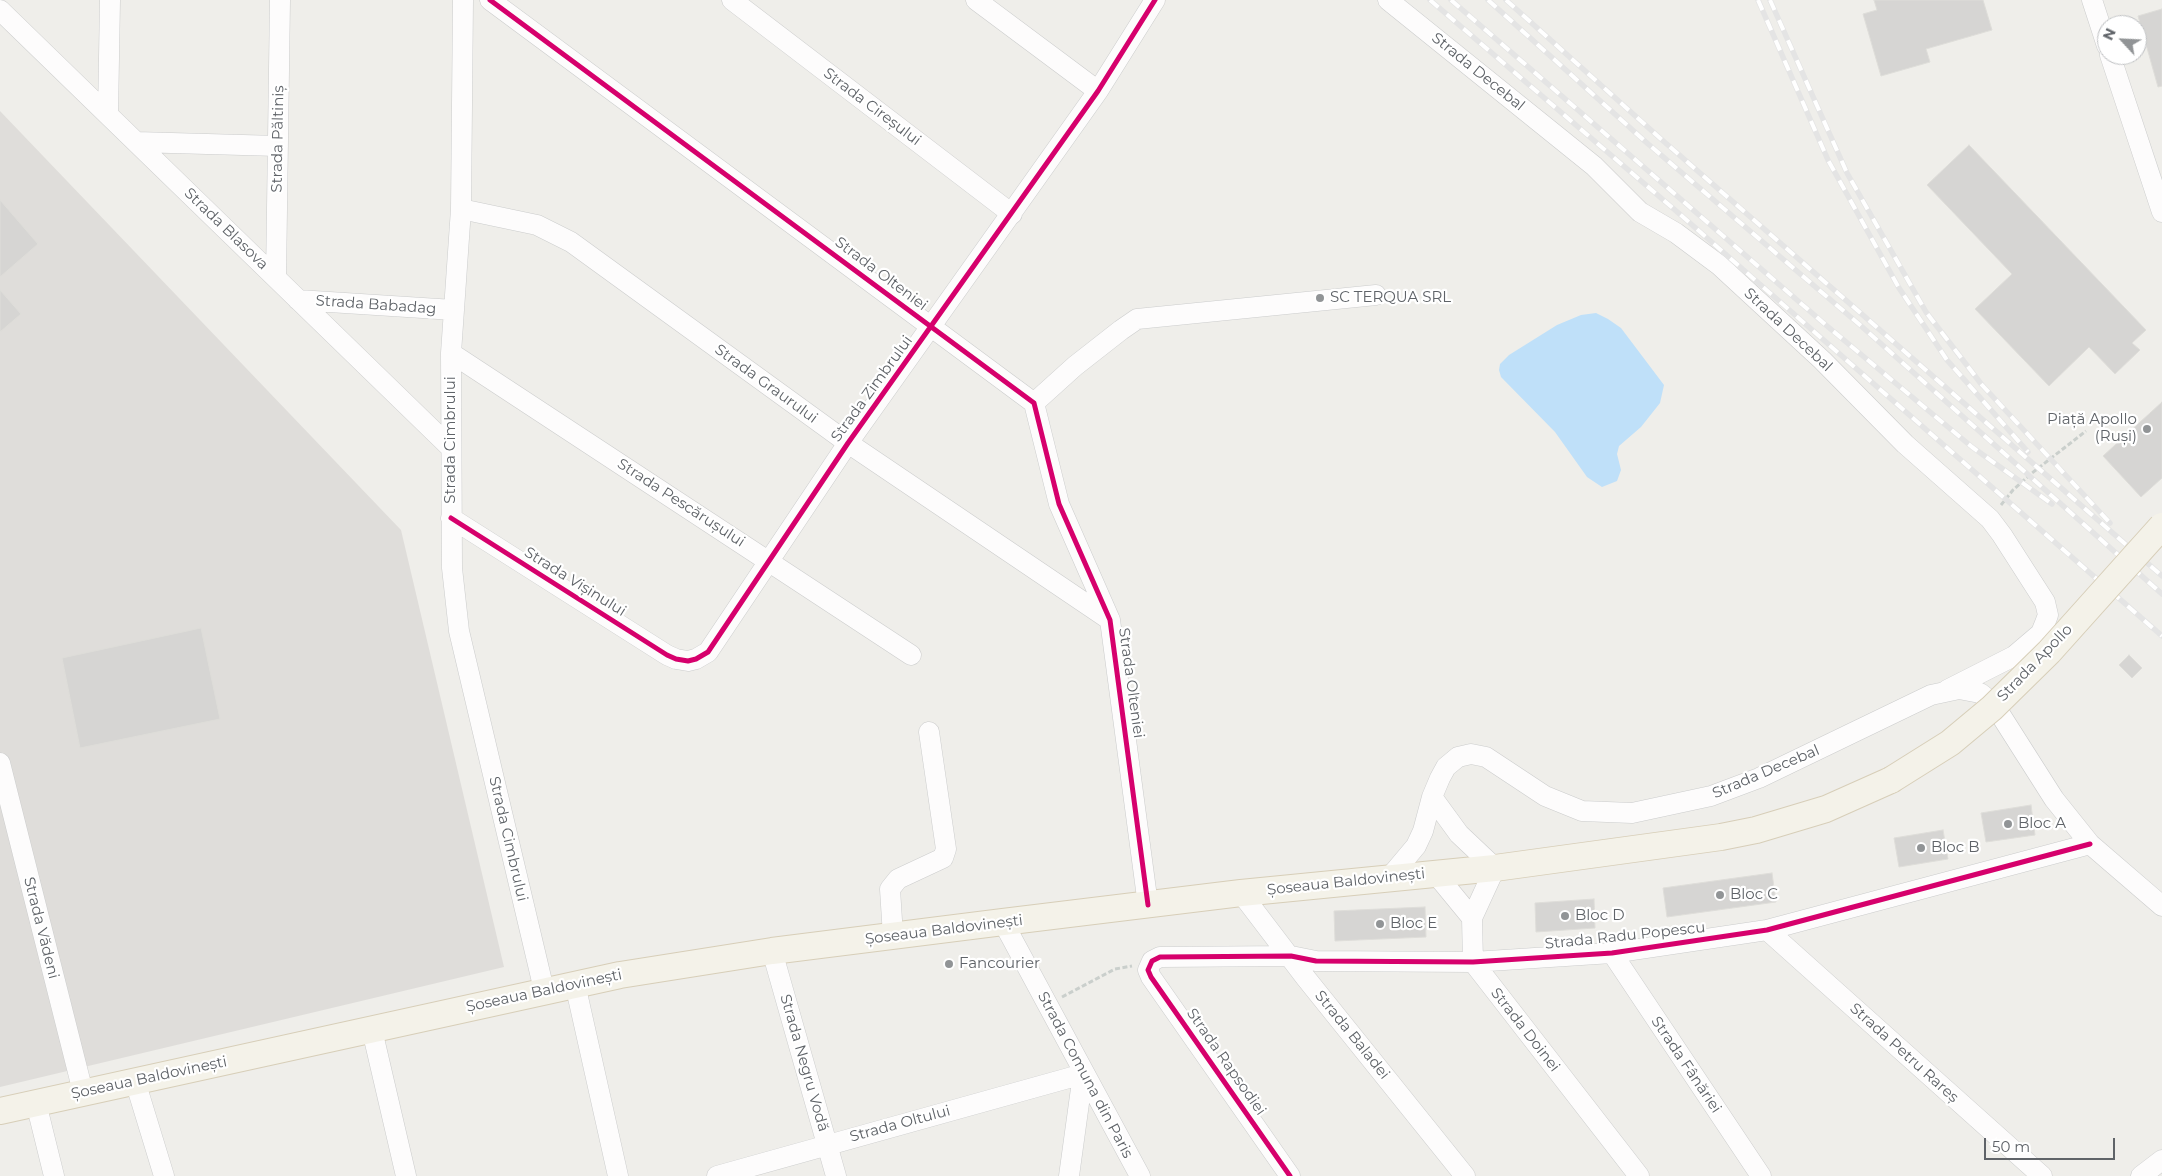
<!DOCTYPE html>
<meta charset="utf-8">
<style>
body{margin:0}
#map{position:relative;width:2162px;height:1176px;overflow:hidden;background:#efeeea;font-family:Montserrat,sans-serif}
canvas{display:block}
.north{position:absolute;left:2097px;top:15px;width:50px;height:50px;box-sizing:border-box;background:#fff;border:1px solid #bfc1c3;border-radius:50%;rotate:295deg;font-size:14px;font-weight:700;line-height:20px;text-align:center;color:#5f6368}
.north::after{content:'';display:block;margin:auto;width:18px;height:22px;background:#919496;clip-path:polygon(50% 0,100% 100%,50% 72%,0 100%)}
.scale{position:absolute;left:1984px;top:1138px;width:131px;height:22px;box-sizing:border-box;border:2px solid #5f6368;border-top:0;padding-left:6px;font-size:15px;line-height:18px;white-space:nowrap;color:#5f6368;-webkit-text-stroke:4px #fff;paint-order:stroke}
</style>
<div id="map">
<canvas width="2162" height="1176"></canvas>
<div class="north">N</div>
<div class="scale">50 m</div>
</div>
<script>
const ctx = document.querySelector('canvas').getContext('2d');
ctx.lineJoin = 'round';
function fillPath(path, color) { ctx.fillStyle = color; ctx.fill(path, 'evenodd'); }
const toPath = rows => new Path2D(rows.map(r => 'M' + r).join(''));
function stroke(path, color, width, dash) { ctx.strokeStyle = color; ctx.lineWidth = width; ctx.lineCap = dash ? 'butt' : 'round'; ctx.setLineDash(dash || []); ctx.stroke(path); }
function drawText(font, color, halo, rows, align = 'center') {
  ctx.font = font + ' Montserrat,sans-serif'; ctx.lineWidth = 4.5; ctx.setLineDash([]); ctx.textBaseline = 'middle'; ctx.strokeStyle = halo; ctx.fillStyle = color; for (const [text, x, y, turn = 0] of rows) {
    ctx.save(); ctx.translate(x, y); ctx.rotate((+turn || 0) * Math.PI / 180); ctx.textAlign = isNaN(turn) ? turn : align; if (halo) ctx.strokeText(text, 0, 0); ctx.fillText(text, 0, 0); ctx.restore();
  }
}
fillPath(toPath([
 [0,111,401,530,504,967,0,1087]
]), '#dfddda');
fillPath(toPath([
 [1596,313,1608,319,1621,328,1664,385,1660,403,1641,427,1619,446,1617,454,1621,470,1617,481,1602,487,1587,477,1555,432,1501,377,1499,370,1500,364,1509,355,1557,325,1581,315]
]), '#bfe0f9');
const building = toPath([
 [1874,0,1983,0,1992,30,1926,49,1930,62,1881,76,1863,14,1877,10,1874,0],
 [2162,9,2162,86,2158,87,2138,16,2162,9],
 [1969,145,2146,330,2132,343,2140,350,2115,374,2089,347,2049,386,1975,309,2012,274,1927,185,1969,145],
 [0,200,38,244,0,277,0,200],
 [0,290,21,314,0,332,0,290],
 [2162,402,2162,478,2141,497,2103,456,2162,402],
 [201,628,220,719,80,748,62,658,201,628],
 [2129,655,2142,668,2132,678,2119,665,2129,655],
 [2031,805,2035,835,1986,842,1981,813,2031,805],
 [1943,830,1948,859,1899,867,1894,838,1943,830],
 [1772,873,1776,902,1667,917,1663,888,1772,873],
 [1594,899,1595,928,1536,932,1535,903,1594,899],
 [1425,907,1426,937,1335,941,1334,911,1425,907]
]);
fillPath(building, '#d6d5d3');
stroke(building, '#deddd9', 1);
const minor = toPath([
 [463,0,461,209,451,353,452,568,459,631,544,990],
 [490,0,1034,403,1059,504,1110,620,1148,905],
 [732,0,1012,214],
 [976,0,1098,91],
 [1388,0,1594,166,1640,212,1676,233,1719,265,1822,360,1905,444,1990,519,2002,535,2045,602,2048,615,2045,623,2041,633,2014,656,1947,690],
 [2092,0,2107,46],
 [0,10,451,448],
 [2110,55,2162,212],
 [108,115,110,0],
 [136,142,278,146],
 [461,209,537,225,571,242,848,443,1110,620],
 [276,278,280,0],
 [298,300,454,310],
 [451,353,911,655],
 [1034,403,1075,366,1121,330,1137,319,1376,295],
 [451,518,667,655,676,659,688,661,696,659,708,652,848,443,1098,91,1155,0],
 [0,763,83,1092],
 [1432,797,1459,834,1495,868,1472,918,1473,962,1639,1176],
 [1435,873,1472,918],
 [1390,877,1416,846,1423,831,1432,797,1440,778,1446,767,1458,757,1471,754,1486,757,1545,796,1582,811,1632,813,1711,796,1759,778,1931,695,1959,689,1980,693,1993,703,2054,799,2090,844,2162,906],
 [1241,893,1305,977,1465,1176],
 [1003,922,1140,1176],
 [1767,930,2042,1176],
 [893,936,890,889,898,879,943,858,946,849,929,732],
 [772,951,836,1176],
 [1612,953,1761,1176],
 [575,984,618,1176],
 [372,1030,406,1176],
 [135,1081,164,1176],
 [36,1103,54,1176],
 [717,1176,1083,1074,1069,1176],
 [1290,1176,1151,977,1148,970,1152,961,1160,957,1291,956,1316,961,1473,962,1612,953,1767,930,2090,844],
 [2141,1176,2162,1160]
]);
const major = toPath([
 [0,1111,620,975,772,951,1003,922,1241,893,1495,868,1721,837,1756,830,1826,809,1891,780]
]);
stroke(minor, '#cbcccc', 21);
stroke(major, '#d7ceb8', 28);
stroke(toPath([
 [2001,505,2013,490,2032,473,2086,431],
 [1062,997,1115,969,1132,966]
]), '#cacfcc', 3, [5, 2.5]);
stroke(minor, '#fdfcfc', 20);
stroke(major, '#f4f2e9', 26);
const rail = toPath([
 [1430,0,1675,210,2162,636],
 [1451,0,1827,326,1972,447,2052,504],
 [1488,0,1647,143,1860,325,2162,594],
 [1506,0,1661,139,2162,576],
 [1758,0,1828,160,1899,288,1947,360,2028,452],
 [1770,0,1847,173,1926,312,1982,385,2110,523]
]);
stroke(rail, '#e4e4e4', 5.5);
stroke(rail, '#fff', 4, [11]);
const majorBridge = toPath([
 [1891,780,1950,743,1992,708,2049,652,2162,526]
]);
stroke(majorBridge, '#d7ceb8', 28, []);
stroke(majorBridge, '#f4f2e9', 26);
stroke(toPath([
 [490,0,1034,403,1059,504,1110,620,1148,905],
 [451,518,667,655,676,659,688,661,696,659,708,652,848,443,1098,91,1155,0],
 [1290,1176,1151,977,1148,970,1152,961,1160,957,1291,956,1316,961,1473,962,1612,953,1767,930,2090,844]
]), '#d6006c', 5);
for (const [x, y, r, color] of [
 [1320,298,5,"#919496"],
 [2147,429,5,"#919496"],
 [2008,824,5,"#919496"],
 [1921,848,5,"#919496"],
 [1720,895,5,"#919496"],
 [1565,916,5,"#919496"],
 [1380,924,5,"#919496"],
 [949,964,5,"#919496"]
]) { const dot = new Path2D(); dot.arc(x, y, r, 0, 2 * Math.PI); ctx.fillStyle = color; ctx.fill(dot); stroke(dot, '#fff', 2); }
drawText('15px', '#5f6368', '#fff', [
 ["Strada Decebal",1478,72,39],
 ["Strada Cireșului",872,107,37],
 ["Strada Păltiniș",278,139,-89],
 ["Strada Blasova",226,229,44],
 ["Strada Olteniei",881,274,37],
 ["Strada Babadag",376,305,4],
 ["Strada Decebal",1788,330,43],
 ["Strada Graurului",766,384,36],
 ["Strada Zimbrului",872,389,-54],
 ["Strada Cimbrului",451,440,-90],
 ["Strada Pescărușului",681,503,33],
 ["Strada Vișinului",575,582,32],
 ["Strada Apollo",2035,663,-46],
 ["Strada Olteniei",1131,683,82],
 ["Strada Decebal",1766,772,-23],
 ["Strada Cimbrului",508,839,77],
 ["Șoseaua Baldovinești",1346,882,-6],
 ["Strada Vădeni",41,928,76],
 ["Șoseaua Baldovinești",944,930,-7],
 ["Strada Radu Popescu",1625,936,-6],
 ["Șoseaua Baldovinești",544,991,-12],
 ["Strada Doinei",1525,1030,52],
 ["Strada Baladei",1352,1035,51],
 ["Strada Petru Rareș",1904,1053,42],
 ["Strada Rapsodiei",1226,1062,55],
 ["Strada Negru Vodă",804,1063,74],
 ["Strada Fânăriei",1686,1065,56],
 ["Strada Comuna din Paris",1085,1075,62],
 ["Șoseaua Baldovinești",149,1078,-12],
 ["Strada Oltului",900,1124,-15]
]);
drawText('15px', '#5f6368', '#fff', [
 ["SC TERQUA SRL",1330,298],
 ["Piață Apollo",2137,420,"right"],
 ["(Ruși)",2137,437,"right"],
 ["Bloc A",2018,824],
 ["Bloc B",1931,848],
 ["Bloc C",1730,895],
 ["Bloc D",1575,916],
 ["Bloc E",1390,924],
 ["Fancourier",959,964]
], 'left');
</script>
